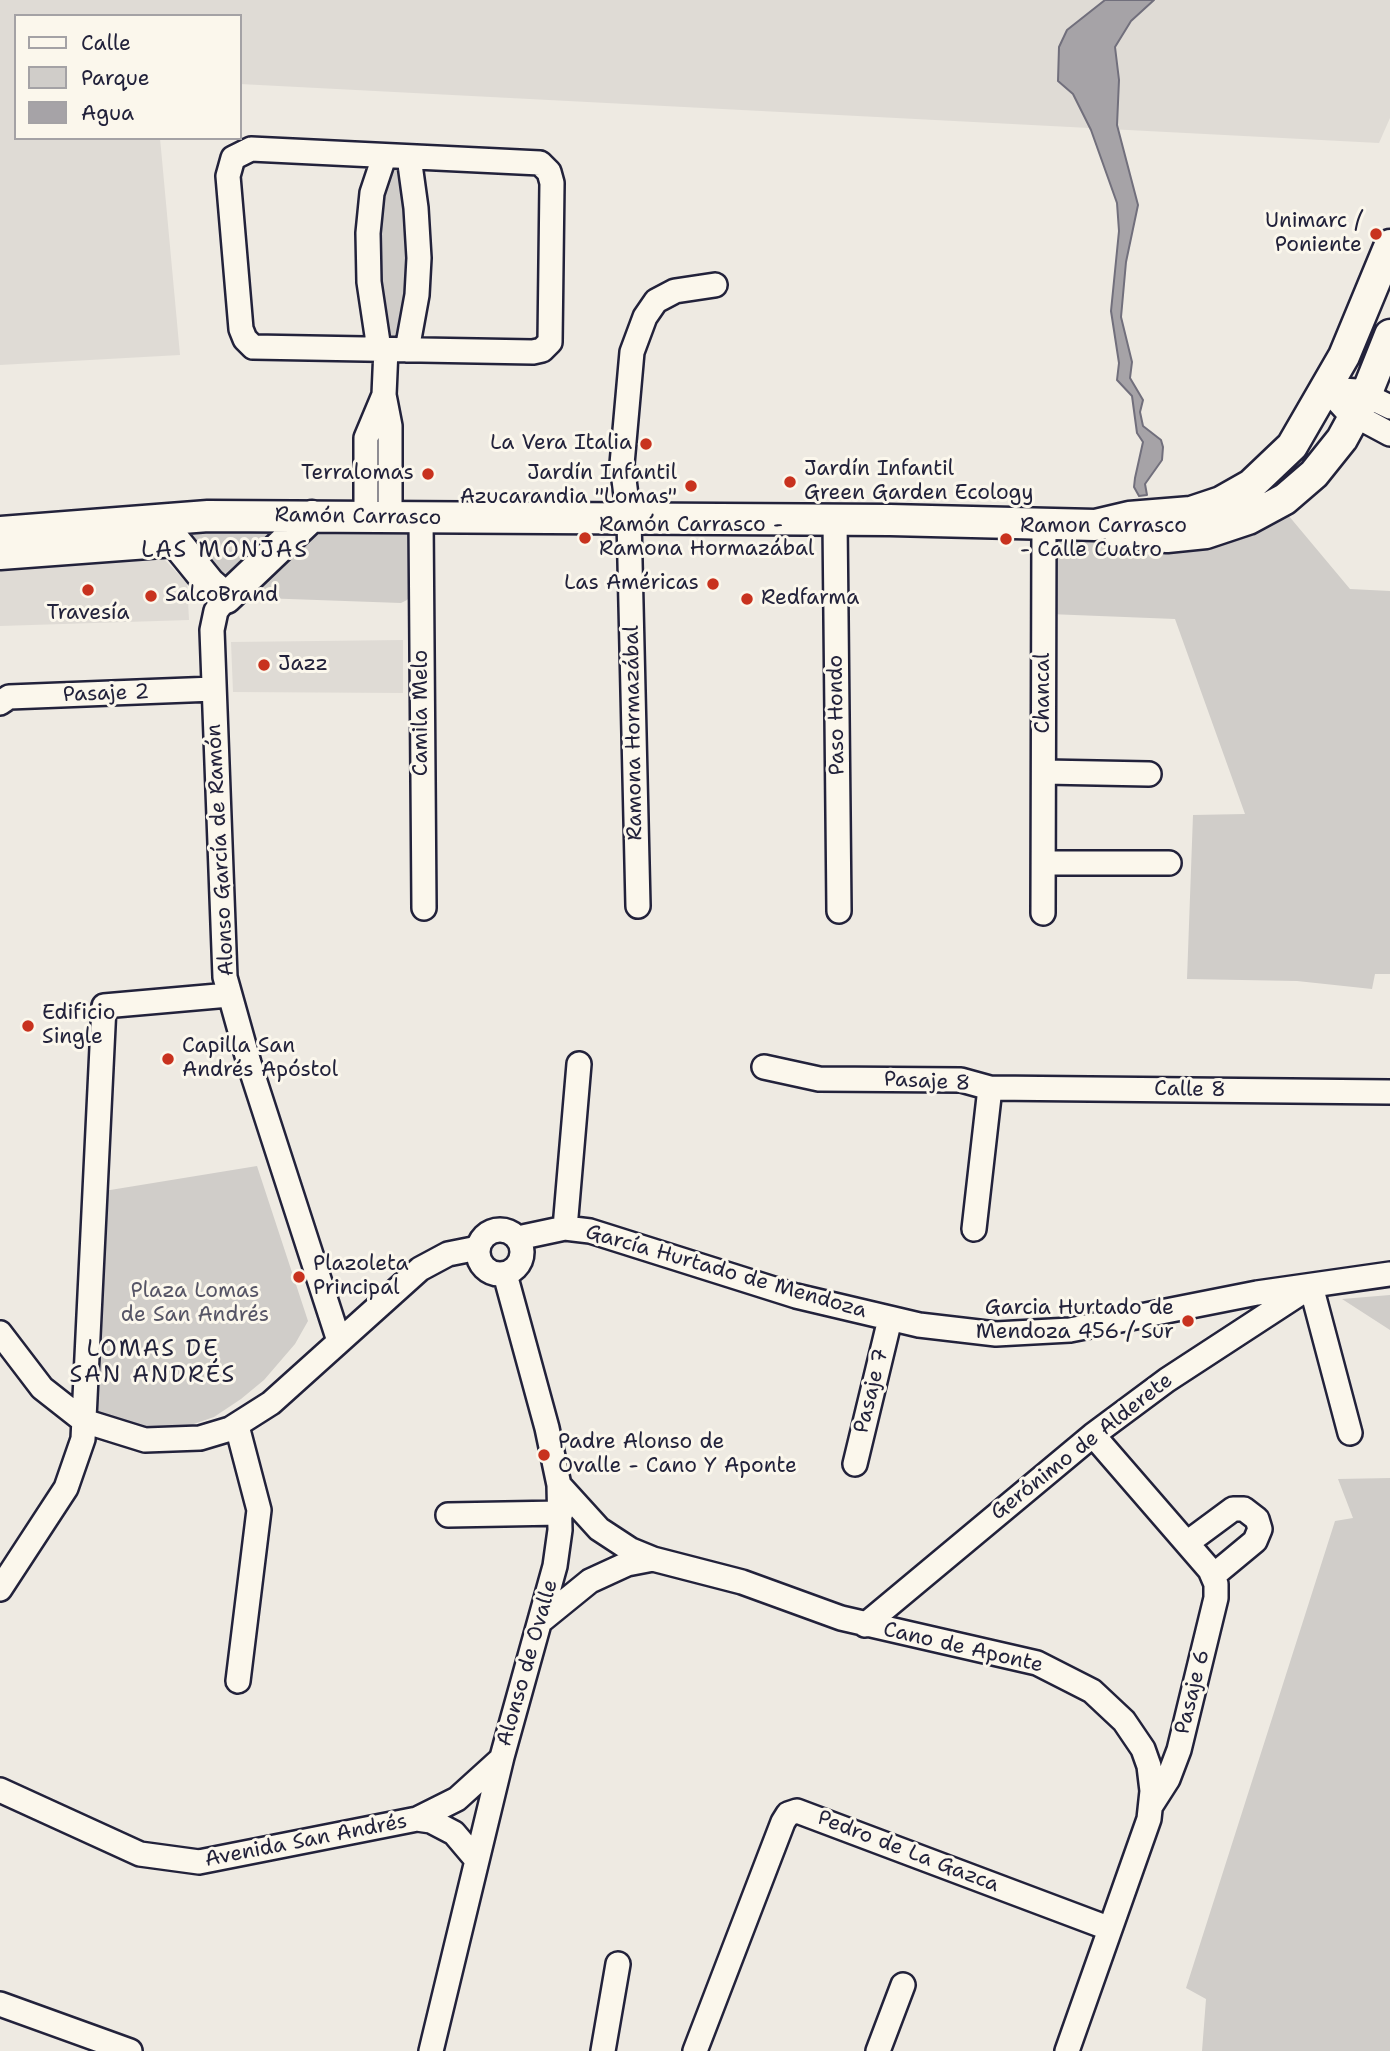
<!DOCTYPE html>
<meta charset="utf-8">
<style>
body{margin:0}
#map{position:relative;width:1390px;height:2051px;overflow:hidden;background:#eeeae2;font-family:"Shantell Sans",sans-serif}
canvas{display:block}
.legend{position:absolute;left:14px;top:14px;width:228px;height:126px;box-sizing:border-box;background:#fbf7ec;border:2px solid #a4a2a5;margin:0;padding:9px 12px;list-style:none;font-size:21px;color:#22223b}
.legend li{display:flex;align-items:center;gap:14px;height:35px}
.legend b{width:35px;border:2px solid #a4a2a5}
</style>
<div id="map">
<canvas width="1390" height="2051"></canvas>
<ul class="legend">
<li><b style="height:9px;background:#fbf7ec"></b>Calle</li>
<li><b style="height:19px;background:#d0cdc9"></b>Parque</li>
<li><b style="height:19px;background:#a6a3a7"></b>Agua</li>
</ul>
</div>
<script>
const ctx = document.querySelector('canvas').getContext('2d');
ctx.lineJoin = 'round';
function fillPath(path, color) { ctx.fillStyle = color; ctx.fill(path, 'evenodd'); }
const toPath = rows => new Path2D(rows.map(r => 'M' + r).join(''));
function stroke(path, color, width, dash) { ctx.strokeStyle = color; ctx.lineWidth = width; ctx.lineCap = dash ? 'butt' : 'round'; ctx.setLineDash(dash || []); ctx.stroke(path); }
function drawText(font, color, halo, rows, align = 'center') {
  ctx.font = font + ' "Shantell Sans",sans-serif'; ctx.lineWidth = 6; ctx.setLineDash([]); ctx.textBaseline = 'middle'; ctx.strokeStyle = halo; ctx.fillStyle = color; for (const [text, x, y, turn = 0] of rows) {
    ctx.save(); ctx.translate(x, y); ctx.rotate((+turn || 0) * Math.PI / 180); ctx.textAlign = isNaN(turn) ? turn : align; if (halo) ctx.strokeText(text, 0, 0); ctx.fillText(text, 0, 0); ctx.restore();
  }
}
fillPath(toPath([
 [0,0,1390,0,1390,118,1379,143,240,84,240,16,16,16,16,138,160,138,180,355,0,365],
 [164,559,187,583,189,620,0,626,0,567],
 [403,640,403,693,233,692,231,642]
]), '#dfdbd5');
fillPath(toPath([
 [393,167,401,175,412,261,398,339,386,343,374,216,389,168],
 [1278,503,1350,589,1390,591,1390,974,1375,974,1372,989,1297,981,1187,979,1193,815,1245,814,1175,619,1049,614,1050,540,1145,536],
 [185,527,411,532,413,591,407,600,401,603,261,598,223,574,185,538],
 [257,1166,308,1321,295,1344,264,1380,241,1399,214,1417,188,1426,133,1426,87,1414,98,1192],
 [1390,1295,1390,1330,1342,1299],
 [1390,1478,1390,2051,1202,2051,1206,1999,1186,1988,1335,1521,1353,1518,1338,1479]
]), '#d0cdc9');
const water = toPath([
 [1105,0,1154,0,1131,21,1115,47,1119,80,1117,125,1138,205,1126,262,1121,317,1132,362,1130,378,1143,400,1140,412,1143,426,1161,440,1163,447,1162,460,1145,484,1147,495,1139,496,1134,487,1135,478,1143,442,1137,433,1132,396,1117,380,1119,363,1111,311,1119,231,1117,203,1091,130,1073,94,1058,81,1059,47,1067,30,1105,0]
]);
fillPath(water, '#a6a3a7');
stroke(water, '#716f7c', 2);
const minor = toPath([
 [251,149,540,163,549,172,552,183,550,342,542,350,533,352,253,347,245,339,241,329,228,176,233,158,251,149],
 [379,349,369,282,368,233,372,193,384,157],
 [386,349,384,395,390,426,390,517],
 [407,350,417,295,419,258,416,208,409,157],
 [1327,389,1347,411,1390,434],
 [1327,389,1357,391,1390,407],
 [366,517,366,438,384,395],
 [421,518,424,908],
 [835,520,839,911],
 [226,598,216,611,212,630,225,977,249,1063,339,1341],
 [0,703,9,697,214,689],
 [1045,772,1149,774],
 [1044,863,1169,863],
 [638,906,629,519,622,464,632,352,645,317,656,301,675,291,715,285],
 [1043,913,1044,523],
 [764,1067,819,1079,961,1080,990,1088,1390,1092],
 [565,1228,579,1064],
 [974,1229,990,1088],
 '478 1252a22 22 0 1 1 44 0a22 22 0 1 1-44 0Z',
 [518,1238,565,1228,590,1231,796,1296,919,1325,996,1334,1070,1330,1257,1293,1390,1274],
 [0,1333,42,1388,84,1421,145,1440,200,1438,230,1429,271,1403,420,1269,448,1254,478,1248],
 [237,1426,259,1510,238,1681],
 [1093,1435,1210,1570,1216,1584,1216,1598,1179,1750,1168,1779,1152,1804],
 [855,1464,890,1319],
 [559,1485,599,1529,631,1550,653,1559,742,1582,841,1618,1037,1663,1092,1691,1124,1721,1143,1749,1149,1766,1152,1791,1149,1819,1067,2051],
 [448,1515,561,1513],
 [1187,1543,1233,1509,1244,1509,1257,1519,1260,1529,1255,1541,1214,1575],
 [0,1589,66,1488,83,1439,104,1006,229,995],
 [542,1620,590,1581,627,1564,653,1559],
 [865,1625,1093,1435,1167,1380,1311,1286,1350,1433],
 [0,1790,140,1854,199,1862,417,1819,457,1799,500,1760],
 [417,1819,431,1821,454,1833,476,1859],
 [0,2004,130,2051],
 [431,2051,502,1757,555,1566,560,1530,559,1485,547,1428,505,1274],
 [603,2051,618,1964],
 [695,2051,783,1822,788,1814,797,1811,1108,1928],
 [878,2051,903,1985]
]);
const major = toPath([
 [0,532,208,516,890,520,1095,525,1129,517,1191,512,1221,502,1251,485,1292,446,1344,356,1390,245],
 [1119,532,1167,537,1206,533,1248,519,1285,499,1314,474,1342,439,1366,395,1390,335],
 [175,541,209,583,226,598,312,516],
 [0,554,175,541]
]);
stroke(minor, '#22223b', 28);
stroke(major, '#22223b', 35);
stroke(minor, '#fbf7ec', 23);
stroke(major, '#fbf7ec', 30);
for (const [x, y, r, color] of [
 [1376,234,7,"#c8321e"],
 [646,444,7,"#c8321e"],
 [428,474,7,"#c8321e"],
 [790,482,7,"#c8321e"],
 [691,486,7,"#c8321e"],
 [585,538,7,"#c8321e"],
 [1006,539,7,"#c8321e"],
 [713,584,7,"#c8321e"],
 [88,590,7,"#c8321e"],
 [151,596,7,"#c8321e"],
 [747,599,7,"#c8321e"],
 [264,665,7,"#c8321e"],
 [28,1026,7,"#c8321e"],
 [168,1059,7,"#c8321e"],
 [299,1277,7,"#c8321e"],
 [1188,1321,7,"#c8321e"],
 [544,1455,7,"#c8321e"]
]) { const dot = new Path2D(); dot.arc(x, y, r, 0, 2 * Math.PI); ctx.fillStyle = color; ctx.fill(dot); stroke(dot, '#fbf7ec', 2.5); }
drawText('21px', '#22223b', '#fbf7ec', [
 ["Unimarc /",1362,222,"right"],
 ["Poniente",1362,246,"right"],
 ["La Vera Italia",632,444,"right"],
 ["Jardín Infantil",804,470],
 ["Green Garden Ecology",804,494],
 ["Terralomas",414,474,"right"],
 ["Jardín Infantil",677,474,"right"],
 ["Azucarandia \"Lomas\"",677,498,"right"],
 ["Ramón Carrasco -",599,526],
 ["Ramona Hormazábal",599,550],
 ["Ramon Carrasco",1020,527],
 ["- Calle Cuatro",1020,551],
 ["Las Américas",699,584,"right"],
 ["SalcoBrand",165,596],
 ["Redfarma",761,599],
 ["Travesía",88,614,"center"],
 ["Jazz",278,665],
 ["Edificio",42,1014],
 ["Single",42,1038],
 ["Capilla San",182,1047],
 ["Andrés Apóstol",182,1071],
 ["Plazoleta",313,1265],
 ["Principal",313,1289],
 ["Garcia Hurtado de",1174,1309,"right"],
 ["Mendoza 456 / Sur",1174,1333,"right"],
 ["Padre Alonso de",558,1443],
 ["Ovalle - Cano Y Aponte",558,1467]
], 'left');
drawText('21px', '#22223b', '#fbf7ec', [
 ["Ramón Carrasco",358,517,1],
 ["Chancal",1044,693,-90],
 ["Pasaje 2",106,694,-2],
 ["Camila Melo",422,713,-90],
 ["Paso Hondo",837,715,-91],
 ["Ramona Hormazábal",634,733,-91],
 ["Alonso García de Ramón",221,850,-93],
 ["Pasaje 8",927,1082,3],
 ["Calle 8",1190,1090,1],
 ["García Hurtado de Mendoza",726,1272,16],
 ["Pasaje 7",872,1391,-76],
 ["Gerónimo de Alderete",1082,1447,-38],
 ["Cano de Aponte",963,1648,13],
 ["Alonso de Ovalle",528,1663,-74],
 ["Pasaje 6",1193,1692,-76],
 ["Avenida San Andrés",306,1841,-11],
 ["Pedro de La Gazca",908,1852,21]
]);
drawText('21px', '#565566', '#fbf7ec', [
 ["Plaza Lomas",195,1292],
 ["de San Andrés",195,1316]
]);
ctx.letterSpacing = '2px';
drawText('23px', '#22223b', '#fbf7ec', [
 ["LAS MONJAS",225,551],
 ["LOMAS DE",153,1350],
 ["SAN ANDRÉS",153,1376]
]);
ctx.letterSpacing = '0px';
</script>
